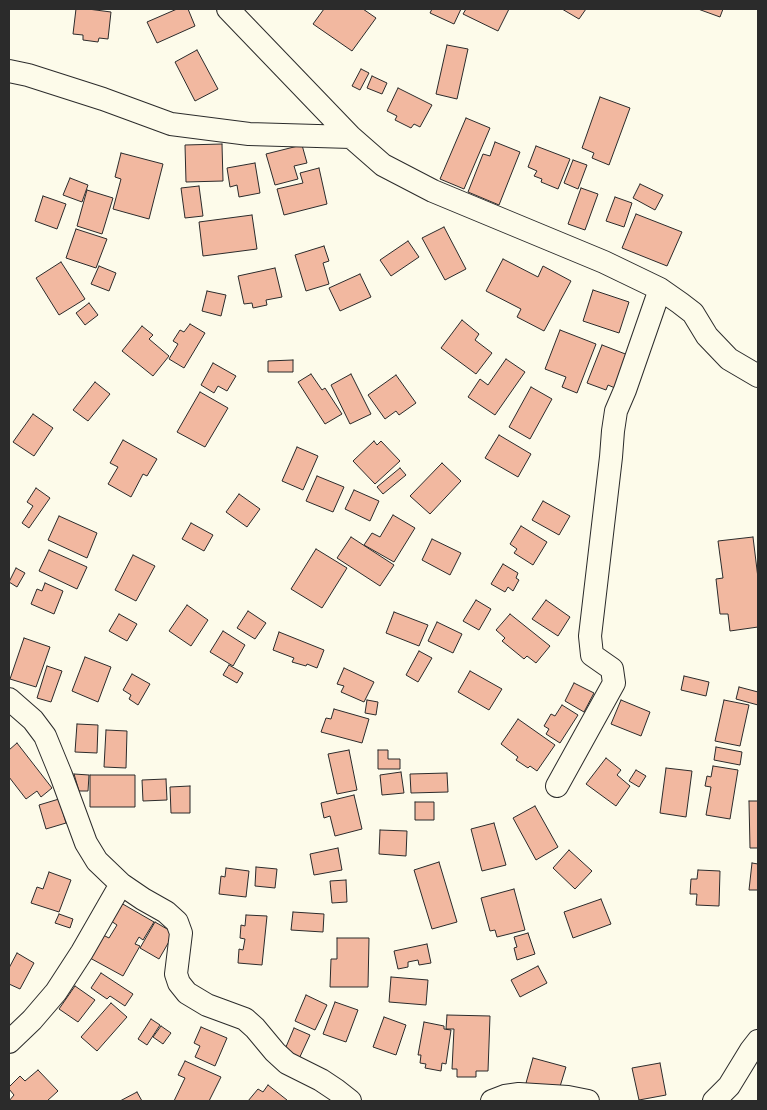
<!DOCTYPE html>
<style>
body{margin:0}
#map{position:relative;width:767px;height:1110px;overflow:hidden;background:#fdfbea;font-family:Poppins,sans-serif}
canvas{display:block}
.frame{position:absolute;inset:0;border:10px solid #2b2b2b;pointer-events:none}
</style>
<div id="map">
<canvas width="767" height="1110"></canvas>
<div class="frame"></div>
</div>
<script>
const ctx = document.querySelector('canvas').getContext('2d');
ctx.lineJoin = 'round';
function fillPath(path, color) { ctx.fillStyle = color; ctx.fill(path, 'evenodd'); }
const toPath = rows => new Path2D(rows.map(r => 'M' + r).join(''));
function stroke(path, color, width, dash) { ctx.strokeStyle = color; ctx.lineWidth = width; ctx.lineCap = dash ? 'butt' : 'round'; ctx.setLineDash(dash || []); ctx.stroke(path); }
const building = toPath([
 [76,9,88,9,111,12,108,39,99,38,98,42,83,40,83,35,73,34,76,9],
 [177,9,188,9,195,26,157,43,147,22,177,9],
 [324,9,363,9,376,18,352,51,313,24,324,9],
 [432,9,461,9,454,24,430,13,432,9],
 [466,9,509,9,498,31,463,14,466,9],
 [562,9,586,9,579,19,562,9],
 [698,9,723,9,720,17,698,9],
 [447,45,468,49,457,99,436,94,447,45],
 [197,50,218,89,195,101,175,62,197,50],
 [361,69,369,73,360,90,352,86,361,69],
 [372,76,387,83,382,94,367,88,372,76],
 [398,88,432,105,420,127,414,124,411,128,395,120,397,116,387,111,398,88],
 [600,97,630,108,609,165,592,158,594,153,582,148,600,97],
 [466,118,490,128,464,189,440,179,466,118],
 [495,142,520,152,499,205,468,192,483,154,490,156,495,142],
 [222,144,223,181,186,182,185,145,222,144],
 [302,145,307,163,294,166,298,179,275,185,266,154,302,145],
 [536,146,570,159,558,189,541,182,542,179,534,176,537,171,528,167,536,146],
 [121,153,163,164,149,219,113,209,121,179,115,177,121,153],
 [573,160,587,165,578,189,564,183,573,160],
 [255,163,260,193,239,197,237,185,230,187,227,168,255,163],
 [319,168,327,204,284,215,277,189,303,183,300,173,319,168],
 [70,178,88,185,82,202,63,195,70,178],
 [640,184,663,195,655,210,633,198,640,184],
 [199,186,203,216,185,218,181,188,199,186],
 [581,188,598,194,585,230,568,224,581,188],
 [87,190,113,198,102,234,77,226,87,190],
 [43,196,66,204,57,229,35,221,43,196],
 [615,197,632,203,624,227,606,221,615,197],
 [636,214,682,232,667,266,622,248,636,214],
 [252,215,257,249,203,256,199,222,252,215],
 [444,227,466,269,445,280,422,238,444,227],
 [76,229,107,239,96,268,66,258,76,229],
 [408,241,419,257,391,276,380,260,408,241],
 [324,246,329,261,323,263,329,284,306,291,295,255,324,246],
 [503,259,538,277,543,266,571,281,544,331,517,317,521,309,486,291,503,259],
 [61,262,85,299,59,315,36,278,61,262],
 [99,266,116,273,109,291,91,284,99,266],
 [275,268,282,297,266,300,267,305,253,308,252,303,244,304,238,276,275,268],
 [360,274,371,297,340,311,329,288,360,274],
 [593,290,629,302,619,333,583,321,593,290],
 [207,291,226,295,221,316,202,311,207,291],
 [89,303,98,315,85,325,76,313,89,303],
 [462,320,479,334,475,340,492,353,476,374,441,348,462,320],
 [190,324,205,333,184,368,169,359,178,344,173,341,180,330,184,332,190,324],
 [142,326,153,335,149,339,169,356,153,376,122,351,142,326],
 [560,330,596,344,577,393,562,387,566,377,545,369,560,330],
 [602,345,628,355,615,388,608,385,606,390,587,383,602,345],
 [506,359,525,372,495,415,468,397,480,379,488,385,506,359],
 [293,360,293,372,268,372,268,361,293,360],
 [213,363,236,376,227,391,218,386,214,393,201,385,213,363],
 [311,374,322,390,325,388,342,414,325,424,298,382,311,374],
 [351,374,371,414,350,424,331,385,351,374],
 [396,375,416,403,399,415,396,411,385,419,368,395,396,375],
 [95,382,110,394,88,421,73,410,95,382],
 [531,387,552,399,530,439,509,427,531,387],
 [200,392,228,408,205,447,177,432,200,392],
 [33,414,53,428,34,456,13,442,33,414],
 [499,435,531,454,518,477,485,458,499,435],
 [123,440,157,459,147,476,143,474,131,497,108,484,118,467,110,463,123,440],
 [374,441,377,445,381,441,400,461,375,484,353,461,374,441],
 [297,447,318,456,303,490,282,481,297,447],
 [442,463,461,481,430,514,410,496,442,463],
 [400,468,406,475,383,494,377,487,400,468],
 [317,476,344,487,333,512,306,501,317,476],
 [36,488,50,498,29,528,22,523,33,506,27,502,36,488],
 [354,490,379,501,370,521,345,509,354,490],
 [239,494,260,509,247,527,226,512,239,494],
 [543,501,570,516,559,535,532,520,543,501],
 [393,515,415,528,394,562,364,545,372,533,380,537,393,515],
 [59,516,97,533,87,558,48,540,59,516],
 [191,523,213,535,204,551,182,539,191,523],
 [521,526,547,542,533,565,514,553,517,549,510,544,521,526],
 [351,537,394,565,380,586,337,558,351,537],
 [753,537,758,578,758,627,730,631,728,614,720,614,716,579,723,578,718,541,753,537],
 [432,539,461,553,450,575,422,560,432,539],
 [316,549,347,568,322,608,291,589,316,549],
 [49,550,87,567,77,589,39,571,49,550],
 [133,555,155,566,136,601,115,590,133,555],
 [503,564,518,573,516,578,519,580,513,591,508,587,505,592,491,584,503,564],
 [16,568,25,573,17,587,9,582,16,568],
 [45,583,63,591,54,614,31,604,37,589,42,591,45,583],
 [476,600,491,609,479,630,463,621,476,600],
 [546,600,570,617,558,636,532,619,546,600],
 [187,605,208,620,191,646,169,631,187,605],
 [248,611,266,623,255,639,237,628,248,611],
 [394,612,428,625,419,646,386,633,394,612],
 [119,614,137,624,127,641,109,631,119,614],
 [510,614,550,646,536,663,527,656,524,659,502,641,505,638,496,630,510,614],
 [437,622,462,634,453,653,428,641,437,622],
 [223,631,245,645,233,666,210,652,223,631],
 [279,632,324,650,317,668,307,664,306,666,292,662,294,658,273,650,279,632],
 [24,638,50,647,36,687,10,679,24,638],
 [419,651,432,658,418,682,406,675,419,651],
 [85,657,111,667,98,702,72,691,85,657],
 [229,665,243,673,237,683,223,675,229,665],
 [47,666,62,671,51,702,37,698,47,666],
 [344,668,374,682,364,702,341,692,344,686,337,684,344,668],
 [470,671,502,689,489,710,458,692,470,671],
 [132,674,150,684,138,705,129,699,131,695,123,690,132,674],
 [684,676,709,682,706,696,681,690,684,676],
 [574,683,594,693,584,712,565,701,574,683],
 [739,687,758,692,758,705,736,699,739,687],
 [367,700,378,702,376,715,365,713,367,700],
 [621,700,650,712,641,736,611,724,621,700],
 [724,700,749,705,740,746,715,741,724,700],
 [562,705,578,715,560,743,546,734,549,729,544,726,551,714,555,716,562,705],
 [334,709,369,719,362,743,321,732,326,718,331,719,334,709],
 [518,719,555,745,537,771,530,766,528,768,516,760,518,757,501,744,518,719],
 [77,724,98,725,97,753,75,752,77,724],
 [106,730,127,731,126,768,104,767,106,730],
 [17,743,52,788,41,797,37,791,26,799,9,777,9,750,17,743],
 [716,747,742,752,740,765,714,760,716,747],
 [349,750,357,790,337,794,328,754,349,750],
 [378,750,388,750,388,759,400,759,400,769,378,769,378,750],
 [606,758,621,770,617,775,630,786,616,806,586,784,606,758],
 [713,766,738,770,730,819,706,815,711,787,705,786,707,776,711,777,713,766],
 [666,768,692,771,686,817,660,813,666,768],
 [636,770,646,776,639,787,629,781,636,770],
 [401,772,404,793,382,795,380,775,401,772],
 [447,773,448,792,411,793,410,774,447,773],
 [74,774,89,775,88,791,79,791,74,774],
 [90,775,135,775,135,807,90,807,90,775],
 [166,779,167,800,143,801,142,780,166,779],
 [190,786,190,813,171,813,170,787,190,786],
 [354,795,362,829,335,836,330,816,324,818,321,803,354,795],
 [59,799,66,823,46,829,39,805,59,799],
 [749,801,758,801,758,848,750,848,749,801],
 [415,802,434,802,434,820,415,820,415,802],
 [535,806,558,847,536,860,513,818,535,806],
 [494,823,506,865,482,871,471,829,494,823],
 [380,830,407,831,406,856,379,854,380,830],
 [338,848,342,870,314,875,310,854,338,848],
 [569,850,592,871,575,889,553,868,569,850],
 [439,862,457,922,432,929,414,870,439,862],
 [752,863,758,864,758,890,749,890,752,863],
 [256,867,277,869,275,888,255,886,256,867],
 [226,868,249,871,246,897,219,894,221,876,225,877,226,868],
 [698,870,720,871,719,906,696,905,697,894,690,894,691,879,697,879,698,870],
 [49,872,71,880,59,912,31,903,37,887,43,889,49,872],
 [346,880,347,902,332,903,330,881,346,880],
 [514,889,525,930,497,937,495,930,490,931,481,898,514,889],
 [601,899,611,924,573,938,564,912,601,899],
 [121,903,154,922,143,940,139,937,135,944,140,946,123,976,90,958,103,935,109,938,117,925,111,921,121,903],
 [293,912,324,914,323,932,291,930,293,912],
 [59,914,73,919,70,928,55,923,59,914],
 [246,915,267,916,262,965,238,963,239,949,243,950,245,939,240,938,241,925,245,926,246,915],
 [155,922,174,933,159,959,140,948,155,922],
 [528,933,535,954,517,960,514,948,517,947,514,937,528,933],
 [337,938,369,938,368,987,330,987,331,959,337,959,337,938],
 [427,944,431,963,419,965,418,960,408,962,408,967,398,969,394,951,427,944],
 [17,953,34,963,20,989,9,984,9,968,17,953],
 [538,966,547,983,520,997,511,980,538,966],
 [101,973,133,994,125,1006,110,996,107,999,91,988,101,973],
 [391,977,428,980,426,1005,389,1002,391,977],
 [75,986,95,1000,78,1022,59,1009,75,986],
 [306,995,327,1005,315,1030,295,1021,306,995],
 [335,1002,358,1010,346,1042,323,1034,335,1002],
 [111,1003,127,1017,97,1051,81,1037,111,1003],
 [447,1015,490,1016,488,1071,476,1071,476,1077,457,1077,457,1069,452,1069,454,1029,446,1029,447,1015],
 [384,1017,406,1025,396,1055,373,1047,384,1017],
 [151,1019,160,1025,147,1045,138,1039,151,1019],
 [424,1022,444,1026,444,1029,451,1030,446,1064,442,1063,441,1071,425,1068,426,1064,420,1063,421,1055,418,1055,424,1022],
 [161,1026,171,1033,163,1044,153,1037,161,1026],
 [201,1027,227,1038,215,1066,195,1057,200,1046,194,1043,201,1027],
 [294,1028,310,1035,298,1061,283,1054,294,1028],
 [533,1058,566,1067,558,1093,526,1083,533,1058],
 [185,1061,221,1077,209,1101,174,1101,185,1078,178,1075,185,1061],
 [660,1063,666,1095,639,1100,632,1068,660,1063],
 [38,1070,58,1091,47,1101,9,1101,14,1095,9,1089,9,1087,20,1076,25,1081,38,1070],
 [268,1085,287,1100,286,1101,248,1101,258,1089,263,1092,268,1085],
 [137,1092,142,1101,120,1101,137,1092]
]);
fillPath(building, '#f2b8a0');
stroke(building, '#2b2b2b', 1);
const street = toPath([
 [228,9,351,137,383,165,433,191,604,262,660,289,680,303,693,313,707,336,729,359,758,376],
 [9,71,28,75,103,99,171,124,249,134,351,137],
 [9,699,33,720,45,736,61,775,86,843,97,861,121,884,143,899,166,912,177,922,181,933,176,974,179,983,187,993,207,1005,245,1019,255,1028,275,1052,287,1063,321,1080,336,1090,350,1101],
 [557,786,614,683,612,669,592,655,590,636,611,457,613,431,616,411,625,390,660,289],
 [9,1042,32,1020,56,992,82,952,121,884],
 [492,1101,505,1096,519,1094,568,1097,588,1101],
 [714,1101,729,1086,751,1050,758,1041]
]);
stroke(street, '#2b2b2b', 24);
stroke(street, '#fdfbea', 22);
</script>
